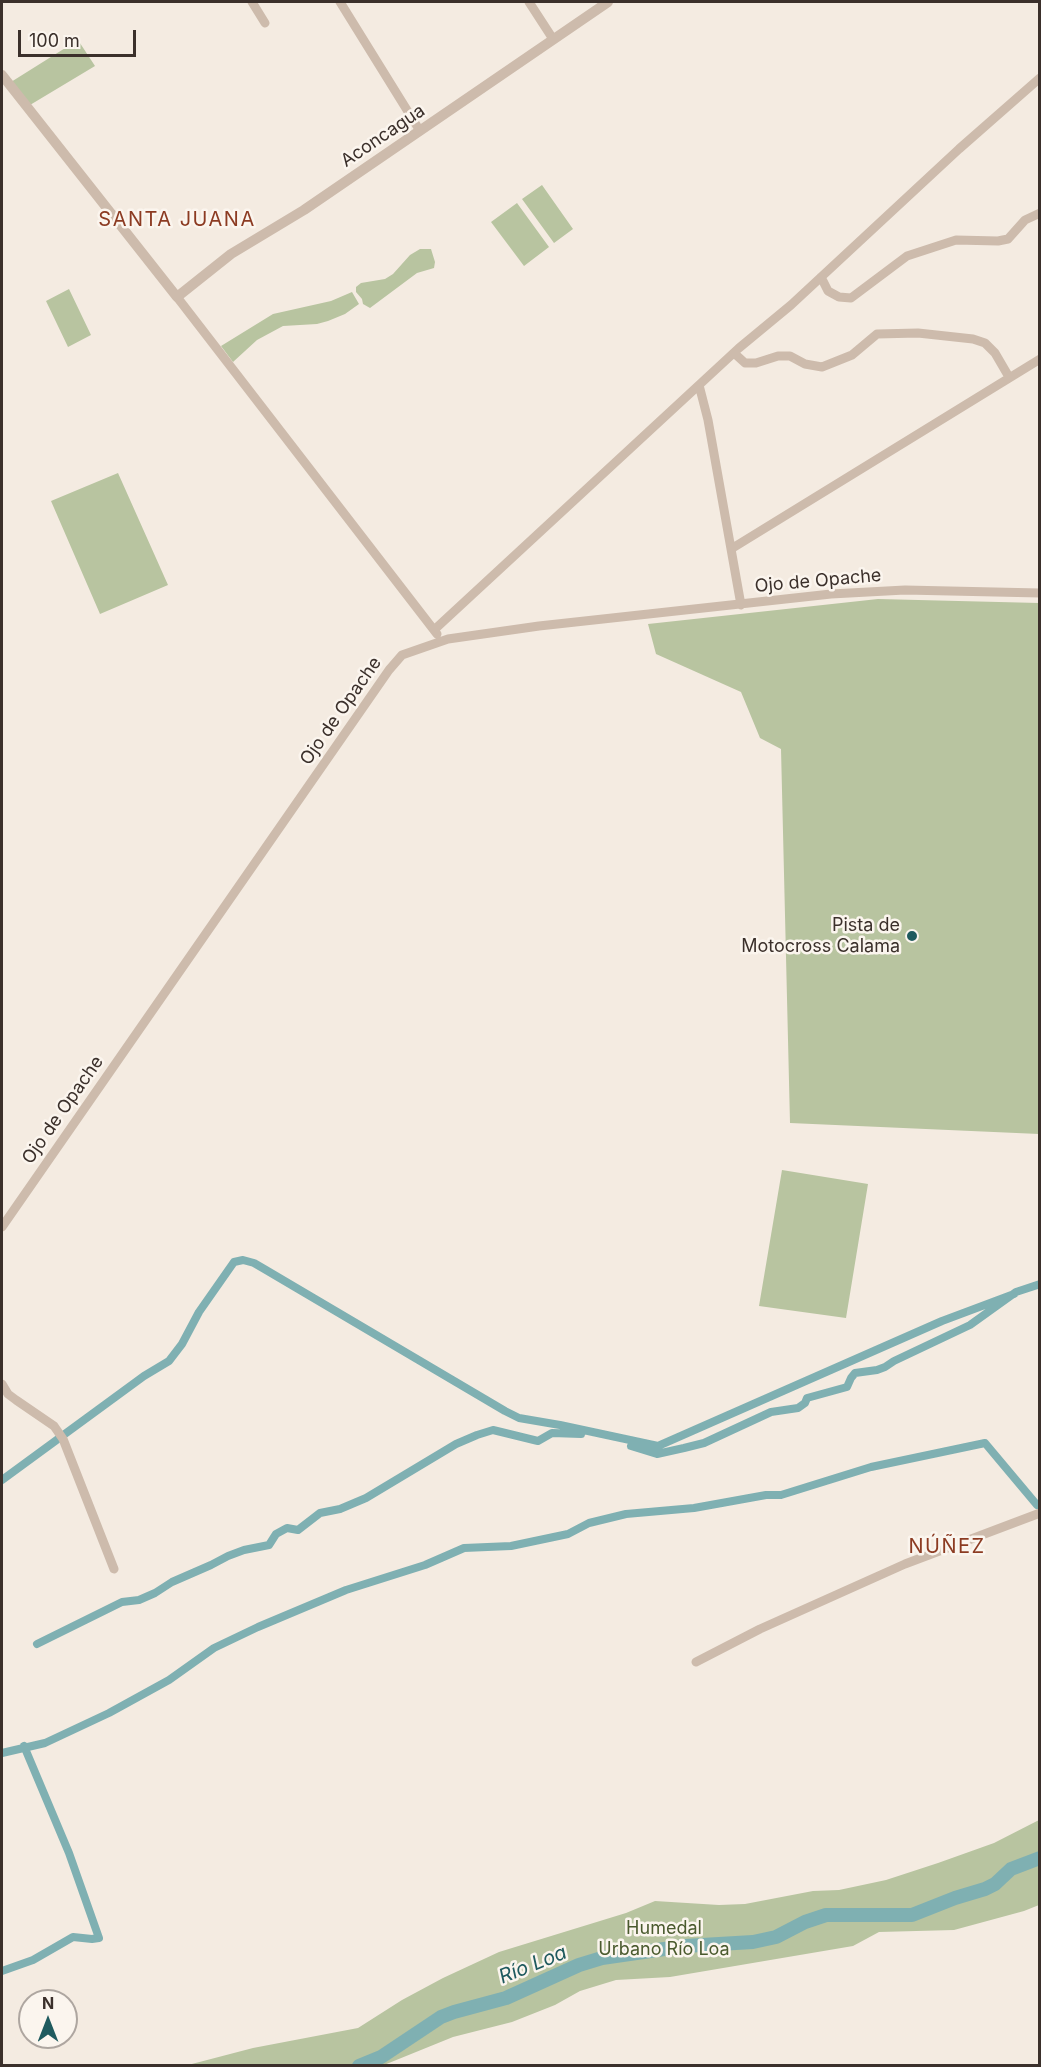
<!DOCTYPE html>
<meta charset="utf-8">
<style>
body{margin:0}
#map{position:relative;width:1041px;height:2067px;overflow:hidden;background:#f4ebe1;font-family:Inter,sans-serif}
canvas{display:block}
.frame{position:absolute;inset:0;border:3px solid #3b302b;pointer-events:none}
.north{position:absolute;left:18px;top:1989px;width:60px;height:60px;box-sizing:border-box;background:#fbf5ee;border:2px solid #aea6a0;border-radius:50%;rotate:0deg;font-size:16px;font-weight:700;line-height:24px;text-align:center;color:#3b302b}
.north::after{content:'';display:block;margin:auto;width:21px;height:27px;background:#1f5a5e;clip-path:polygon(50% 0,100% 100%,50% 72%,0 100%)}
.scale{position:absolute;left:18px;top:30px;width:118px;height:27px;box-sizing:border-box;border:3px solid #3b302b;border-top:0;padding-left:8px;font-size:18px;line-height:21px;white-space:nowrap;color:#3b302b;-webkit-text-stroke:4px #fbf5ee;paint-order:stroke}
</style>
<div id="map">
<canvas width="1041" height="2067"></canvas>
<div class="frame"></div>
<div class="north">N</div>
<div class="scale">100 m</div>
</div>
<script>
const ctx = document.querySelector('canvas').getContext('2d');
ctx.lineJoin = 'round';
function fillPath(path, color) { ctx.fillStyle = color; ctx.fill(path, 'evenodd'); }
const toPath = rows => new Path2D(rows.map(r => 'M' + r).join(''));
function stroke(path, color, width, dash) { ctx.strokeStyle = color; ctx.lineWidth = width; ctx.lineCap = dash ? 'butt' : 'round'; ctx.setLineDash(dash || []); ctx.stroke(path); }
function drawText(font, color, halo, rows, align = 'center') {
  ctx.font = font + ' Inter,sans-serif'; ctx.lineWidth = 5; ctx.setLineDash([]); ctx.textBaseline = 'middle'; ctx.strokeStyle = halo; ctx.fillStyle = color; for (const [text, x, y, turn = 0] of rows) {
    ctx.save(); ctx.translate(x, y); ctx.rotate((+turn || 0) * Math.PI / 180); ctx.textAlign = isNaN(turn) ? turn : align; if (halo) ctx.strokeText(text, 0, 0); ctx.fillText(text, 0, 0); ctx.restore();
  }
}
fillPath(toPath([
 [78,40,95,66,30,105,11,82],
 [542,185,573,229,554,243,522,199],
 [517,203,549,247,524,266,491,222],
 [420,249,431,249,435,262,434,268,417,273,370,308,363,304,362,299,356,292,356,287,361,283,385,279,393,274,410,255],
 [69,289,91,335,68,347,46,301],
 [352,292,359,304,345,314,328,321,317,324,283,326,257,340,233,362,221,346,273,314,331,301],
 [118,473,168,585,100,614,51,501],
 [878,599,1039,603,1039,1134,790,1123,781,749,760,738,741,692,656,654,648,624],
 [782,1170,868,1184,846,1318,759,1306],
 [1039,1820,1039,1905,1024,1911,954,1930,879,1932,853,1946,670,1977,616,1980,580,1991,555,2005,512,2022,453,2037,384,2065,188,2065,253,2048,358,2028,402,2000,443,1978,499,1952,626,1913,655,1901,719,1905,745,1904,813,1891,839,1890,886,1880,938,1863,994,1843]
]), '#b8c4a0');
stroke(toPath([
 [631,1446,657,1454,684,1448,704,1443,771,1412,798,1408,805,1403,807,1398,847,1387,851,1378,855,1373,877,1370,885,1367,894,1361,970,1325,1016,1292,1040,1284],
 [2,1480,144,1376,169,1361,182,1344,199,1312,234,1262,243,1260,254,1263,266,1270,505,1411,519,1418,560,1425,658,1446,942,1321,1014,1294],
 [37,1644,122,1602,139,1600,155,1593,172,1582,211,1565,228,1556,244,1550,269,1545,276,1534,287,1528,298,1530,320,1513,340,1509,366,1498,456,1444,477,1435,493,1430,538,1441,552,1433,581,1434],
 [2,1753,45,1743,109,1713,169,1680,214,1648,258,1627,346,1590,425,1565,464,1548,511,1546,568,1534,589,1523,626,1514,694,1508,766,1495,781,1495,871,1467,985,1443,1037,1505],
 [2,1971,33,1960,73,1937,92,1939,99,1938,69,1853,24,1746]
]), '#7fb0b2', 8);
stroke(toPath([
 [359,2066,381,2057,441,2017,454,2012,506,1998,579,1965,602,1958,685,1946,753,1942,776,1937,805,1922,826,1915,912,1915,955,1898,985,1889,995,1884,1011,1869,1040,1858]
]), '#7fb0b2', 14);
stroke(toPath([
 [252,2,265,23],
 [340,2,420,131],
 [529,2,553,39],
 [821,277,828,291,839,297,851,298,907,256,956,240,998,241,1008,239,1025,220,1040,213],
 [177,297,437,634],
 [734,353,745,363,756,363,778,356,790,356,805,364,822,367,852,355,877,334,918,333,973,339,985,343,995,353,1009,377],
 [699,385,708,420,741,605],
 [731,549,1040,359],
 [434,630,739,348,791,305,959,149,1040,78],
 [2,1227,389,670,402,655,448,639,539,626,831,594,905,590,1040,593],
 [2,1384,8,1394,16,1400,54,1426,63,1439,114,1569],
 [696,1662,760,1629,905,1564,1040,1513]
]), '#cdbbac', 9);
stroke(toPath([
 [2,75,177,297,231,254,304,210,608,2]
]), '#cdbbac', 10);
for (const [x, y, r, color] of [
 [912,936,6,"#1f5a5e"]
]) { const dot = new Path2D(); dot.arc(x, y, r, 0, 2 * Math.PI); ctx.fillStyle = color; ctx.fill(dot); stroke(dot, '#fbf5ee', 2); }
drawText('18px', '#3b302b', '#fbf5ee', [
 ["Aconcagua",383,136,-34],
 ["Ojo de Opache",818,581,-5],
 ["Ojo de Opache",341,711,-55],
 ["Ojo de Opache",63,1110,-55]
]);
drawText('18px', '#3b302b', '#fbf5ee', [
 ["Pista de",900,926],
 ["Motocross Calama",900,947]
], 'right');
drawText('18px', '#4a5a2e', '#fbf5ee', [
 ["Humedal",664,1929],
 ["Urbano Río Loa",664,1950]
]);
ctx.letterSpacing = '1.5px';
drawText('20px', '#8c3b22', '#fbf5ee', [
 ["SANTA JUANA",177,220],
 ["NÚÑEZ",947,1547]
]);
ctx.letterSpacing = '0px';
drawText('italic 20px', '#1f5a5e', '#fbf5ee', [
 ["Río Loa",533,1965,-22]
]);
</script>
